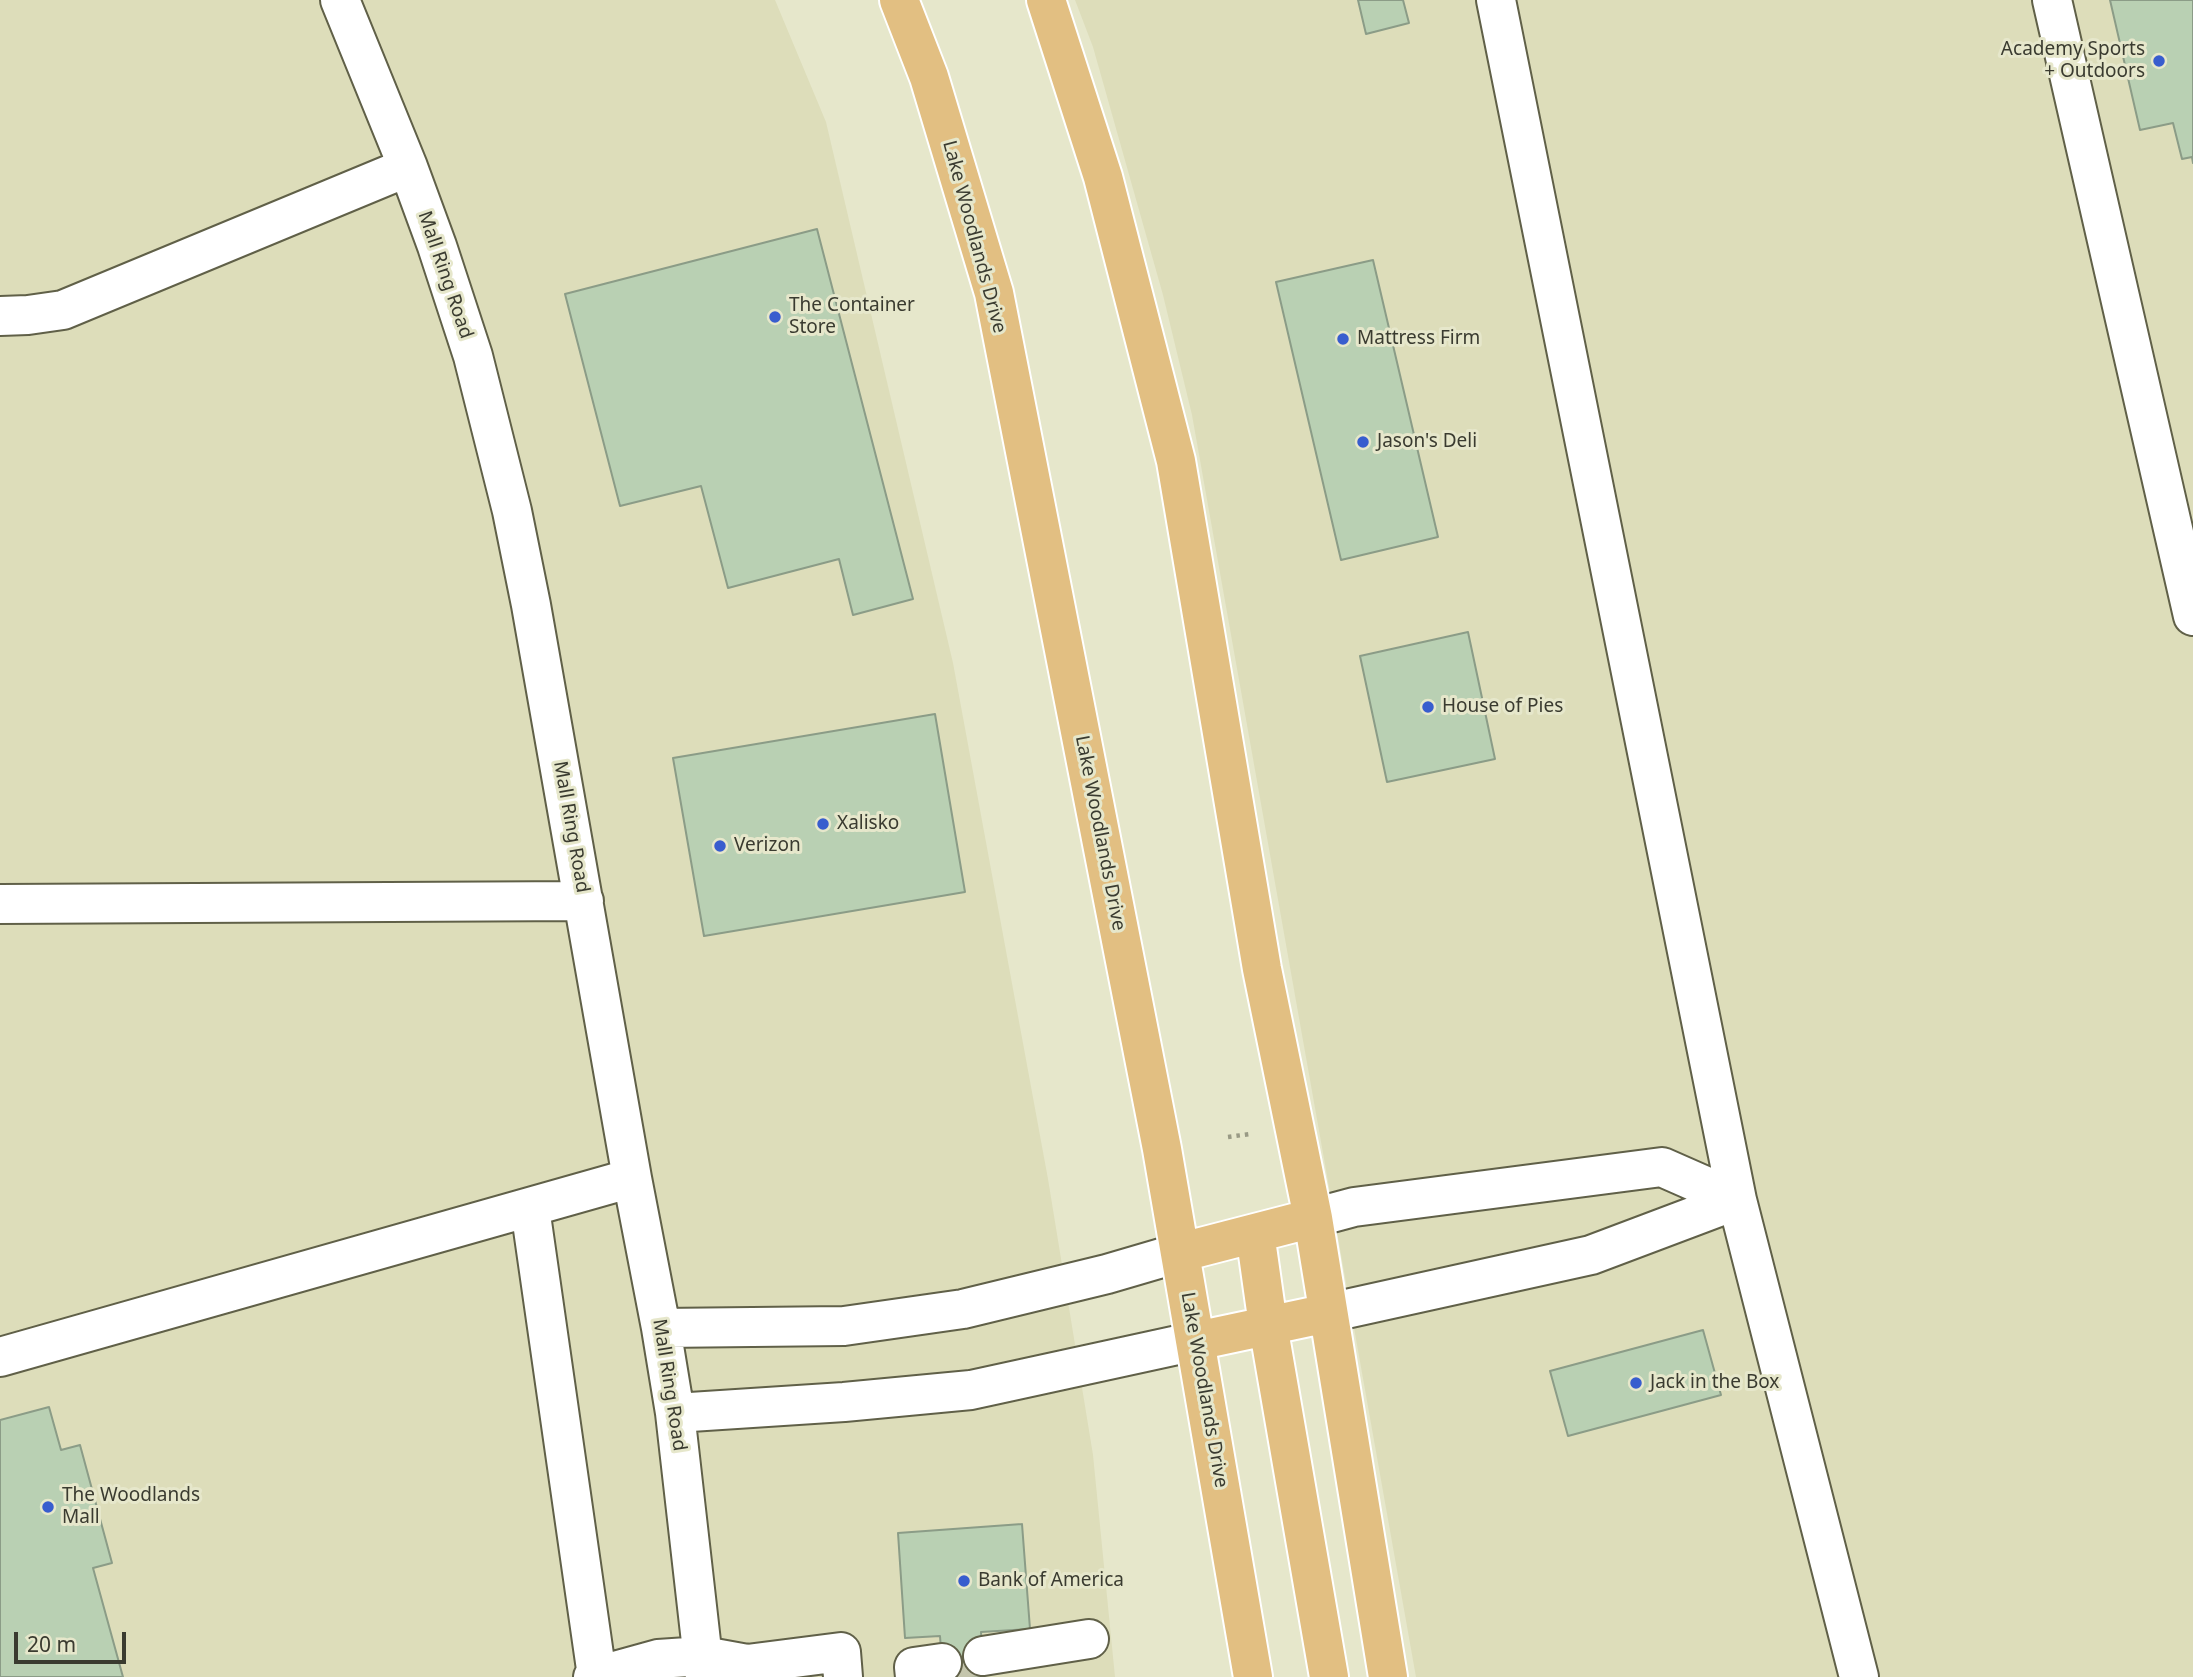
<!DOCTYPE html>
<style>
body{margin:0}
#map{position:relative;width:2193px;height:1677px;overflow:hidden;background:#e6e7cb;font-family:"Noto Sans",sans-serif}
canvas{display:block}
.scale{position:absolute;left:14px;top:1632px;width:112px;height:32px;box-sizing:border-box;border:4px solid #3a3b30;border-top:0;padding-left:9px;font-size:21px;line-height:24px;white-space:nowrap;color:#3a3b30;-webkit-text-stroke:5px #e6e7cb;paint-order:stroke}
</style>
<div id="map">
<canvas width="2193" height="1677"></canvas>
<div class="scale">20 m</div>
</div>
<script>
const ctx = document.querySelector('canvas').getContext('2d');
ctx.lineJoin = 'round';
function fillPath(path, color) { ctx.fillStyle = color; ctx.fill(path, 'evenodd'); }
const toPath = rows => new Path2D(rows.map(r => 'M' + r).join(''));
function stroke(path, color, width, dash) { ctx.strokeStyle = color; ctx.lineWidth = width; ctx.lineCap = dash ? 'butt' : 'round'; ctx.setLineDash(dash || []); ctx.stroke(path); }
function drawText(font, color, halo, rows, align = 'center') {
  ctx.font = font + ' "Noto Sans",sans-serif'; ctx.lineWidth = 6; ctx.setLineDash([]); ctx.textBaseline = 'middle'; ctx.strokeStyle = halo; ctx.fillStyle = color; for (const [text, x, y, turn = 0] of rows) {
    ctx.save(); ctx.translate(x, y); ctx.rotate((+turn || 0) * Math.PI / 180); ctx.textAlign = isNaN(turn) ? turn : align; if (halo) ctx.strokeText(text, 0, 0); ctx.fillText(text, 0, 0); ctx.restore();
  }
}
fillPath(toPath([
 [0,0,775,0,826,122,953,663,1048,1179,1093,1455,1115,1677,0,1677],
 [1075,0,2193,0,2193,1677,1416,1677,1192,415,1163,295,1093,47]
]), '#ddddba');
const building = toPath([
 [1358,0,1403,0,1409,23,1366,34,1358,0],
 [2110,0,2193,0,2193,163,2192,157,2182,159,2173,123,2140,130,2110,0],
 [817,229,913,599,853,615,839,559,728,588,701,486,620,506,565,294,817,229],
 [1373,260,1438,537,1341,560,1276,282,1373,260],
 [1468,632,1495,759,1387,782,1360,656,1468,632],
 [935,714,965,892,704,936,673,758,935,714],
 [1703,1330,1721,1395,1568,1436,1550,1371,1703,1330],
 [49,1407,61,1450,80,1445,112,1563,93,1568,123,1677,0,1677,0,1420,49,1407],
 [1022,1524,1030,1629,981,1632,984,1677,943,1677,940,1636,905,1638,898,1533,1022,1524]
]);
fillPath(building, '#b9d0b3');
stroke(building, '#8b9c87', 2);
stroke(toPath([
 [969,1658,970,1677]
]), '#c4c5ac', 38, [38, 19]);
const minor = toPath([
 [340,0,408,167,437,246,473,356,512,511,531,605,632,1178,661,1328,675,1413,705,1677],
 [1496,0,1737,1200,1859,1677],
 [2052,0,2193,616],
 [0,316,28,315,63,310,408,167],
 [0,904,584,901],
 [530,1208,597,1676],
 [1313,1218,1354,1207,1662,1167,1737,1200],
 [1328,1313,1591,1255,1737,1200],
 [661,1328,844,1326,963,1309,1107,1274,1182,1252],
 [0,1357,632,1178],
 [675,1413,844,1402,971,1390,1196,1341],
 [983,1656,1089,1639],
 [593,1677,658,1659,703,1656,747,1664,841,1652,843,1677],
 [915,1677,914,1667,942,1663]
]);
const major = toPath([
 [899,0,929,77,994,293,1162,1149,1253,1677],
 [1046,0,1103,177,1176,461,1262,969,1313,1218,1388,1677],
 [1255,1233,1268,1325,1329,1677],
 [1182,1252,1313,1218],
 [1196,1341,1328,1313]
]);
stroke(minor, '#606048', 42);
stroke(major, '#fff', 42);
stroke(toPath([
 [1228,1137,1250,1134]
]), '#999a85', 4.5, [3.5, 5]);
stroke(minor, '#fff', 38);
stroke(major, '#e2bf82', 38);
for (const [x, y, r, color] of [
 [2159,61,7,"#385dce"],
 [775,317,7,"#385dce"],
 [1343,339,7,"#385dce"],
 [1363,442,7,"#385dce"],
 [1428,707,7,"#385dce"],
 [823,824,7,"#385dce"],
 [720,846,7,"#385dce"],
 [1636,1383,7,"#385dce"],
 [48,1507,7,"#385dce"],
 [964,1581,7,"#385dce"]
]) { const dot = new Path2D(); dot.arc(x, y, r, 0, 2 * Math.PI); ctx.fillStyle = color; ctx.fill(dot); stroke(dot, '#e6e7cb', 2.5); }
drawText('19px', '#3a3b30', '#e6e7cb', [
 ["Academy Sports",2145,50,"right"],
 ["+ Outdoors",2145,72,"right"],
 ["The Container",789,306],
 ["Store",789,328],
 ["Mattress Firm",1357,339],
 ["Jason's Deli",1377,442],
 ["House of Pies",1442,707],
 ["Xalisko",837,824],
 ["Verizon",734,846],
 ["Jack in the Box",1650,1383],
 ["The Woodlands",62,1496],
 ["Mall",62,1518],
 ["Bank of America",978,1581]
], 'left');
drawText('19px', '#3a3b30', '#e6e7cb', [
 ["Lake Woodlands Drive",974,237,75],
 ["Mall Ring Road",445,275,71],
 ["Mall Ring Road",571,827,80],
 ["Lake Woodlands Drive",1100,833,79],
 ["Mall Ring Road",669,1385,81],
 ["Lake Woodlands Drive",1204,1390,80]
]);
</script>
